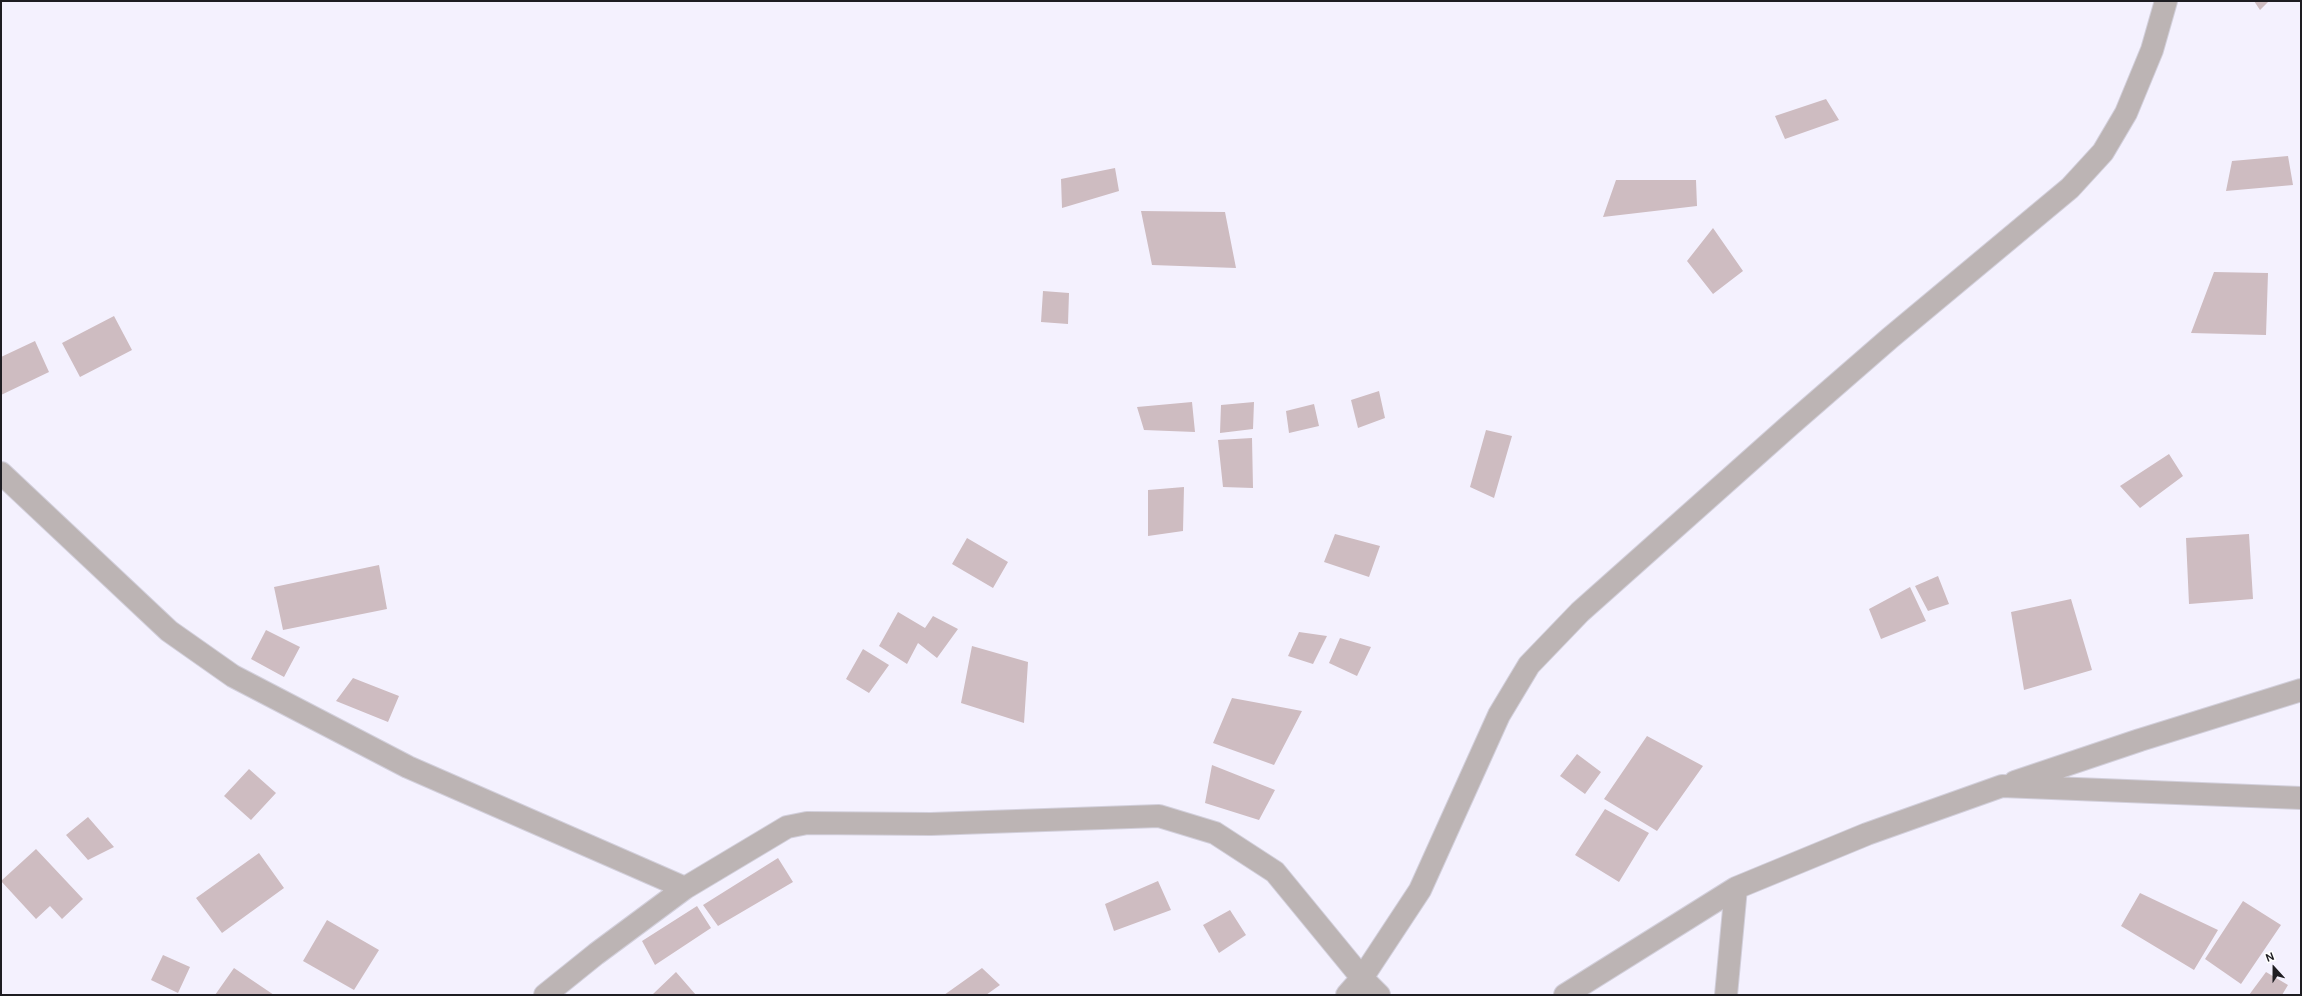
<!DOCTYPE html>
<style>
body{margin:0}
#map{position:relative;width:2302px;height:996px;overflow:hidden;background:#f4f1fe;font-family:"DM Sans",sans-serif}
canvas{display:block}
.frame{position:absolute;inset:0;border:2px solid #1e1d22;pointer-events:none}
.north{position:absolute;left:2254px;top:948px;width:40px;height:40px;-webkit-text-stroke:3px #fff;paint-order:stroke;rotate:339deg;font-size:11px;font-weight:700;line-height:16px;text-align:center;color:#1e1d22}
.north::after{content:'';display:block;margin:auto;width:14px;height:18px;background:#1e1d22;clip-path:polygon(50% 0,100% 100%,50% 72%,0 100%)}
</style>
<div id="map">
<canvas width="2302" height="996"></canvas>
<div class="frame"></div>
<div class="north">N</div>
</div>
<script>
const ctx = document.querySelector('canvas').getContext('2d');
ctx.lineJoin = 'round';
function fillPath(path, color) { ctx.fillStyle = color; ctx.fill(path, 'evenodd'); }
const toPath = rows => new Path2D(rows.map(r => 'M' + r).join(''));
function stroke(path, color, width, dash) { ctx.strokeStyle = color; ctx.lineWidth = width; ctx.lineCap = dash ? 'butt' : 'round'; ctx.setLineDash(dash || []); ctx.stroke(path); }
fillPath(toPath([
 [2254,1,2269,1,2260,10],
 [1826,99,1839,120,1785,139,1775,116],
 [2288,156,2293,185,2226,191,2232,161],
 [1115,168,1119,191,1062,208,1061,179],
 [1616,180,1696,180,1697,206,1603,217],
 [1141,211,1225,212,1236,268,1152,265],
 [1713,228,1743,271,1713,294,1687,261],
 [2214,272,2268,273,2266,335,2191,333],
 [1043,291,1069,293,1068,324,1041,322],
 [114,316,132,350,80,377,62,343],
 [35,341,49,372,1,395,1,357],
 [1379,391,1385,418,1358,428,1351,400],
 [1192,402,1195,432,1144,430,1137,407],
 [1254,402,1253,429,1220,433,1221,405],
 [1314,404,1319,426,1289,433,1286,411],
 [1486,430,1512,436,1494,498,1470,487],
 [1252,438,1253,488,1223,487,1218,440],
 [2169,454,2183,476,2140,508,2120,486],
 [1184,487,1183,531,1148,536,1148,490],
 [1335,534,1380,546,1369,577,1324,562],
 [2249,534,2253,599,2189,604,2186,538],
 [967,538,1008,562,993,588,952,564],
 [379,565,387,609,283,630,274,587],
 [1938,576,1949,604,1928,611,1915,586],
 [1910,587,1926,621,1881,639,1869,609],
 [2071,599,2092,670,2024,690,2011,612],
 [898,612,925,628,933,616,958,629,937,658,918,643,907,664,879,646],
 [266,630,300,647,284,677,251,659],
 [1299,632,1327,636,1313,664,1288,656],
 [1340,638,1371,647,1357,676,1329,663],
 [972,646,1028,662,1024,723,961,703],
 [863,649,889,665,869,693,846,679],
 [353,678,399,696,388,722,336,701],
 [1232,698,1302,711,1274,765,1213,743],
 [1647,736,1703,766,1657,831,1604,799],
 [1577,754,1601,772,1585,794,1560,776],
 [1212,765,1275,790,1259,820,1205,803],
 [249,769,276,793,251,820,224,796],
 [1605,809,1649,833,1619,882,1575,855],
 [88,817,114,847,88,860,66,835],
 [36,849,83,899,62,919,50,906,36,919,1,881],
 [259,853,284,888,222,933,196,898],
 [778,858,793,882,718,926,703,905],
 [1158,881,1171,910,1114,931,1105,904],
 [2140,893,2218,930,2194,970,2121,926],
 [2243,901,2281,925,2241,984,2205,959],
 [697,906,711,928,655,965,642,941],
 [1230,910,1246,935,1219,953,1203,925],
 [327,920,379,950,354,990,303,961],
 [163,955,190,967,178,993,151,980],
 [234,968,274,995,215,995],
 [982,968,1000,985,986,995,944,995],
 [676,972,696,995,653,995,653,994],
 [2266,972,2288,985,2282,995,2249,995]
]), '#cebcc1');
const street = toPath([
 [1,473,169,631,233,676,408,767,685,888],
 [2015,782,2140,740,2301,690],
 [545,995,596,954,685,888,787,827,807,823,931,824,1159,816,1215,833,1275,872,1362,978,1379,995],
 [1347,995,1362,978,1420,890,1499,715,1529,665,1580,612,1790,425,1890,338,2070,188,2103,152,2126,113,2152,50,2166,1],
 [1565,995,1736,888,1867,834,2002,786,2301,798],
 [1726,995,1736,888]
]);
stroke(street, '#d2cfdb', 24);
stroke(street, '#bcb4b4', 22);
</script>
